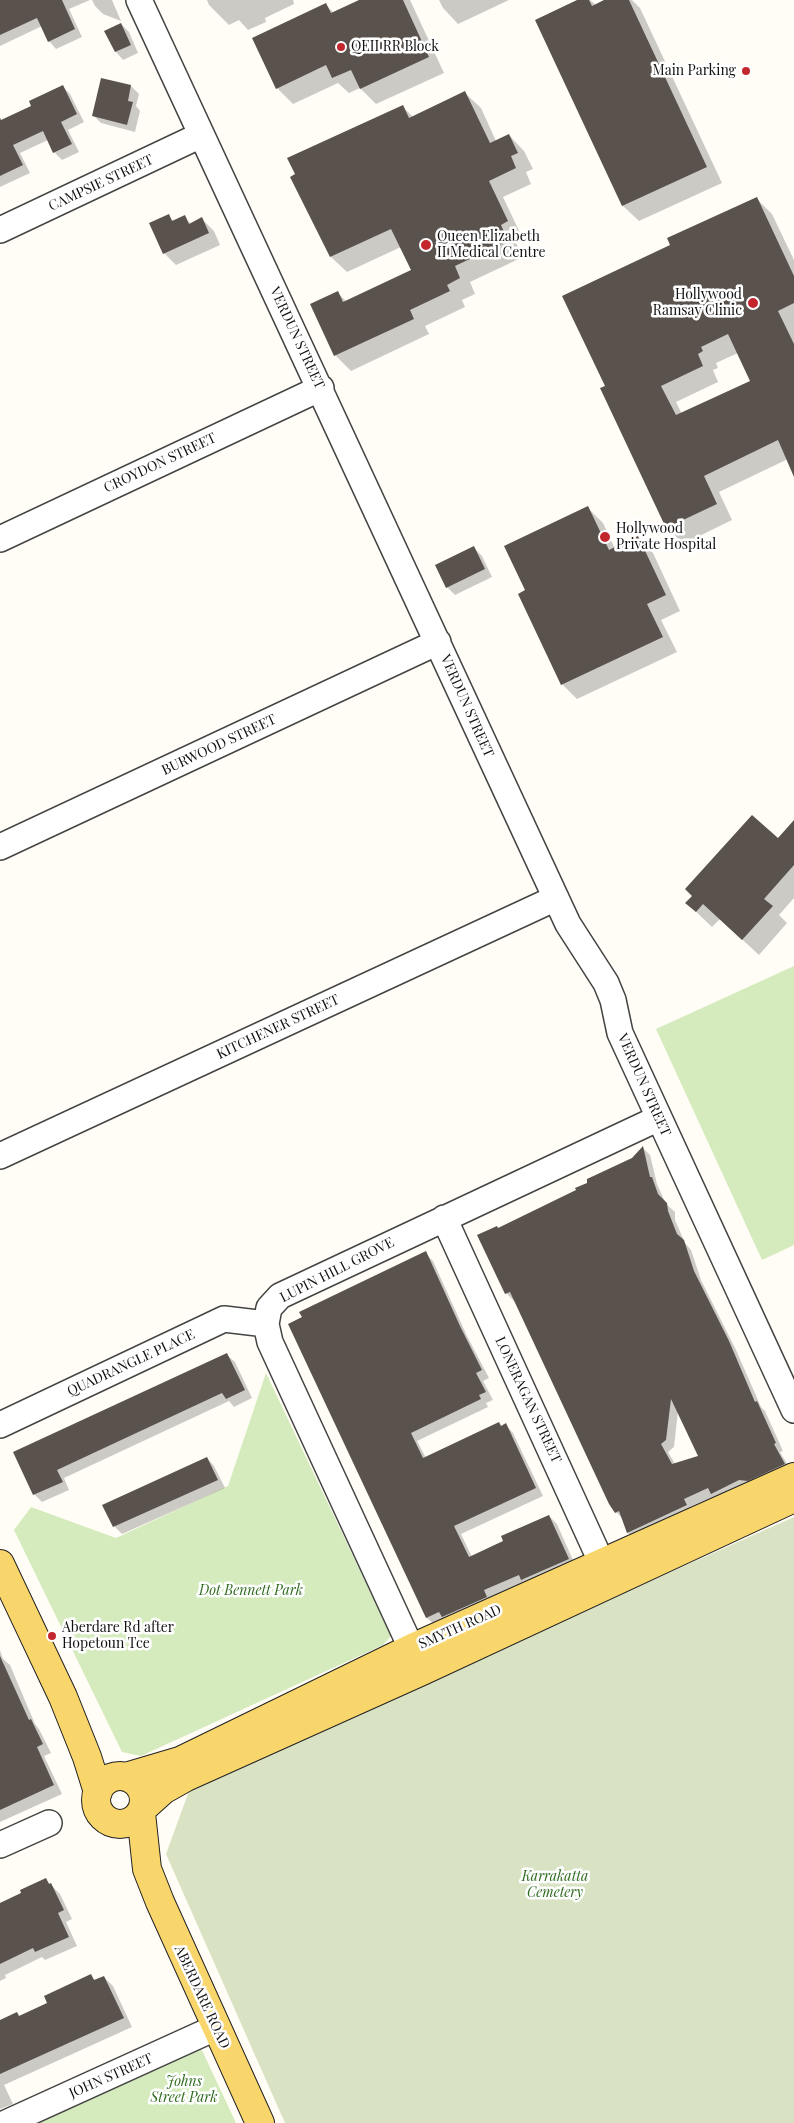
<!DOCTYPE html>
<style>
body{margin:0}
canvas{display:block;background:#fffdf5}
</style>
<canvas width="794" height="2123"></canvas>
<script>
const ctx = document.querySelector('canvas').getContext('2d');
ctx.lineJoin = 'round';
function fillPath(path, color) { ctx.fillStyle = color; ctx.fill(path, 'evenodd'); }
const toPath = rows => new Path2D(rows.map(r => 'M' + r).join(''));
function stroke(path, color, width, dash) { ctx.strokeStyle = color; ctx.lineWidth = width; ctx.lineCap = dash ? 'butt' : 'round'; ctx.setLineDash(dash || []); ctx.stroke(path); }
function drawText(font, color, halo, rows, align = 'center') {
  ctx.font = font + ' "Playfair Display",serif'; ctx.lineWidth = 5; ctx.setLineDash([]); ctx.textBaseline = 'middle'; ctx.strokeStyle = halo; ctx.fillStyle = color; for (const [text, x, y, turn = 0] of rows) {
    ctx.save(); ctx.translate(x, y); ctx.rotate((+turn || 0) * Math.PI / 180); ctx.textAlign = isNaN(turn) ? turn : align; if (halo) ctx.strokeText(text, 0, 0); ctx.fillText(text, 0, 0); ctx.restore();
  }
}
fillPath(toPath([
 [794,966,794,1245,762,1260,656,1029],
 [266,1373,391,1636,383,1645,141,1756,122,1752,14,1530,31,1507,116,1538,228,1486],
 [200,2046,236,2123,30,2123]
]), '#d5ebbd');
fillPath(toPath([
 [794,1517,794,2123,285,2123,166,1854,189,1791,516,1641]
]), '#d9e3c4');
fillPath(toPath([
 [0,0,90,0,69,9,82,37,56,49,49,41,42,26,0,46],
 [92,0,112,0,121,21,103,14,95,6],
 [207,0,293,0,294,4,265,18,266,22,248,30,239,20,229,25,209,5],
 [362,0,410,0,444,73,376,104,360,88,349,93,338,83,293,104,277,88,326,5,334,13],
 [439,0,509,0,458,24,443,8],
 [580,0,590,0,596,5,607,0,632,0,640,8,722,183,639,221,623,206,537,20],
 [121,24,129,32,138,53,123,60,116,52,106,31],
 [102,79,131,86,139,94,136,106,140,111,135,132,101,123,93,115],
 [62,86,70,94,84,122,68,130,79,152,62,160,54,152,48,140,20,153,30,173,0,187,0,122,32,106],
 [465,93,481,108,496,141,509,135,524,151,533,169,526,172,531,184,503,197,522,237,515,241,523,257,470,282,475,294,462,300,465,307,425,326,429,334,351,371,335,355,337,292,346,301,412,271,401,247,347,272,331,257,292,177,403,107,413,117],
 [756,198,772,214,794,260,794,471,788,459,719,492,732,520,683,544,667,527,606,387,672,246],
 [738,353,751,382,682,414,676,402,718,382,713,370,718,368,716,363],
 [168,216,174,221,184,217,191,224,202,219,214,231,220,245,176,265,164,253],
 [588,508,603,523,615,549,638,538,653,553,680,611,661,620,677,652,577,699,562,684,526,591],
 [474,548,482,556,492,577,455,595,447,587],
 [794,828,794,898,779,915,787,923,759,955,720,919,712,927,687,903],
 [643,1148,650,1155,657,1184,666,1204,675,1212,675,1220,685,1243,691,1250,701,1280,736,1350,761,1407,765,1411,783,1451,780,1452,792,1472,720,1501,715,1496,690,1507,694,1513,636,1540,628,1533,624,1520,616,1512,516,1300,514,1301,506,1293,498,1229,577,1191,633,1159],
 [678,1411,699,1456,675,1464,668,1452,674,1447],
 [425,1253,433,1261,467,1336,489,1378,483,1381,493,1400,486,1403,488,1407,417,1441,426,1458,506,1425,513,1433,543,1496,461,1534,472,1557,505,1542,549,1516,557,1524,576,1567,435,1625,427,1618,290,1324],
 [227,1355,235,1362,252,1398,234,1407,229,1401,64,1478,69,1490,42,1502,34,1494,15,1453],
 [207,1458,214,1466,225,1488,122,1534,114,1526],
 [0,1650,3,1659,10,1665,35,1724,39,1729,51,1753,44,1756,62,1794,0,1822],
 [46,1880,60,1894,72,1919,66,1922,77,1946,45,1960,42,1957,5,1975,6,1978,0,1981,0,1903,23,1893],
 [91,1976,96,1981,104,1977,113,1986,132,2027,4,2085,13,2104,0,2109,0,2022,17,2014,20,2017,49,2004]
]), '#0003');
fillPath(toPath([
 [0,0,62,0,75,29,48,42,37,18,0,35],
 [359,0,403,0,429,57,360,89,351,70,332,78,326,65,276,89,252,38,326,3,331,13],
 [577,0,589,0,592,6,604,0,629,0,707,167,622,206,535,20],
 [121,23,131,45,115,52,104,31],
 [101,78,131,85,128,101,133,102,127,125,92,116],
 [63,85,77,114,61,122,72,144,53,153,43,131,13,145,23,165,0,176,0,118,1,120,31,106,29,101],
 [465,91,490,143,509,134,518,153,511,156,516,168,489,181,508,221,501,225,508,241,455,266,460,278,447,285,450,291,410,310,414,319,334,356,310,304,338,291,343,302,411,270,391,229,330,257,290,177,295,174,287,158,403,105,409,118],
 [757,197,794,276,794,303,778,311,794,344,794,477,778,440,704,476,717,504,666,528,600,388,605,386,562,296,670,245,667,238],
 [728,334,750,381,676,415,661,386,703,366,698,354,703,351,701,347],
 [169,214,172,221,185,215,189,224,202,217,209,233,163,254,149,223],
 [588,506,609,550,638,536,666,595,647,604,663,637,561,685,518,594,525,590,504,546],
 [474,546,485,569,446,588,435,565],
 [752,815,778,838,794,820,794,865,764,899,773,906,742,940,703,904,696,912,685,903,692,896,685,889],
 [643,1146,650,1177,652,1177,658,1194,667,1203,668,1211,677,1234,684,1240,694,1271,729,1341,755,1402,757,1401,776,1443,774,1444,785,1464,748,1481,739,1480,711,1494,708,1488,684,1499,687,1505,627,1533,619,1511,615,1513,609,1504,510,1292,505,1294,477,1235,497,1226,498,1228,576,1190,575,1188,587,1183,587,1179,632,1158],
 [671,1399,698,1456,672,1464,661,1444,666,1440],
 [426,1251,460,1326,482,1370,476,1373,486,1392,479,1395,481,1399,411,1433,423,1458,499,1422,501,1426,506,1423,536,1488,454,1526,469,1557,503,1541,501,1536,549,1515,569,1559,521,1580,519,1575,484,1590,487,1597,442,1617,439,1612,426,1618,288,1324,302,1317,299,1312],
 [227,1353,245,1390,226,1399,222,1393,57,1470,63,1482,33,1495,13,1452],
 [207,1457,218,1480,113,1527,102,1505],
 [0,1656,29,1720,31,1719,43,1744,37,1747,54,1785,0,1810],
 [46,1878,49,1884,51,1883,64,1910,58,1913,69,1937,35,1952,33,1948,0,1964,0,1903,21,1893,20,1890],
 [91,1974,94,1980,104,1976,124,2018,0,2074,0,2020,17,2012,19,2016,47,2003,44,1996]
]), '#5a524d');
const minor = toPath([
 [139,0,568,924,606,983,613,1000,620,1033,794,1410],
 [0,230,201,135],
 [0,539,321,388],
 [0,847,438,642],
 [0,1156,556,898],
 [444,1218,610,1581],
 [0,1425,224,1319,266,1324],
 [420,1667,270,1342,266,1324,269,1308,280,1296,659,1118],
 [0,1845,49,1823],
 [6,2123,215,2028]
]);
const major = toPath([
 [0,1564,63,1697,87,1757,98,1792],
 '96 1800a24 24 0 1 1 48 0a24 24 0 1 1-48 0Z',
 [126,1777,180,1761,412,1648,794,1477],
 [143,1808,163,1790,186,1777,422,1671,794,1498],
 [141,1813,147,1869,160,1902,260,2123]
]);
stroke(minor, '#444', 28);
stroke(major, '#222', 30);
stroke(minor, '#fff', 25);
stroke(major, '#f9d66b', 28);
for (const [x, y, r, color] of [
 [341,47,5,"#c4262e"],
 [746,71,5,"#c4262e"],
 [426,245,6,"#c4262e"],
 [753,303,6,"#c4262e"],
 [605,537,6,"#c4262e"],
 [52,1636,5,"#c4262e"]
]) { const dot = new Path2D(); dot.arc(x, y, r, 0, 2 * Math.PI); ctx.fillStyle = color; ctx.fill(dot); stroke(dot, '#fff', 2); }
drawText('14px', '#111', '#fff', [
 ["QEII RR Block",351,47],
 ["Main Parking",736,71,"right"],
 ["Queen Elizabeth",437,237],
 ["II Medical Centre",437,253],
 ["Hollywood",742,295,"right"],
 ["Ramsay Clinic",742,311,"right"],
 ["Hollywood",616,529],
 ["Private Hospital",616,545],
 ["Aberdare Rd after",62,1628],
 ["Hopetoun Tce",62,1644]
], 'left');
drawText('14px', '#111', '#fff', [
 ["CAMPSIE STREET",101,183,-25],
 ["VERDUN STREET",297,338,65],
 ["CROYDON STREET",160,463,-25],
 ["VERDUN STREET",467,706,66],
 ["BURWOOD STREET",219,745,-25],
 ["KITCHENER STREET",278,1027,-25],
 ["VERDUN STREET",644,1085,66],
 ["LUPIN HILL GROVE",337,1270,-27],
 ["QUADRANGLE PLACE",131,1363,-25],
 ["LONERAGAN STREET",528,1400,65],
 ["SMYTH ROAD",460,1627,-24],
 ["ABERDARE ROAD",202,1997,65],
 ["JOHN STREET",111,2076,-24]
]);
drawText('italic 14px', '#2f6b1f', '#fff', [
 ["Dot Bennett Park",251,1591],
 ["Karrakatta",555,1877],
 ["Cemetery",555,1893],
 ["Johns",184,2082],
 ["Street Park",184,2098]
]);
</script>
